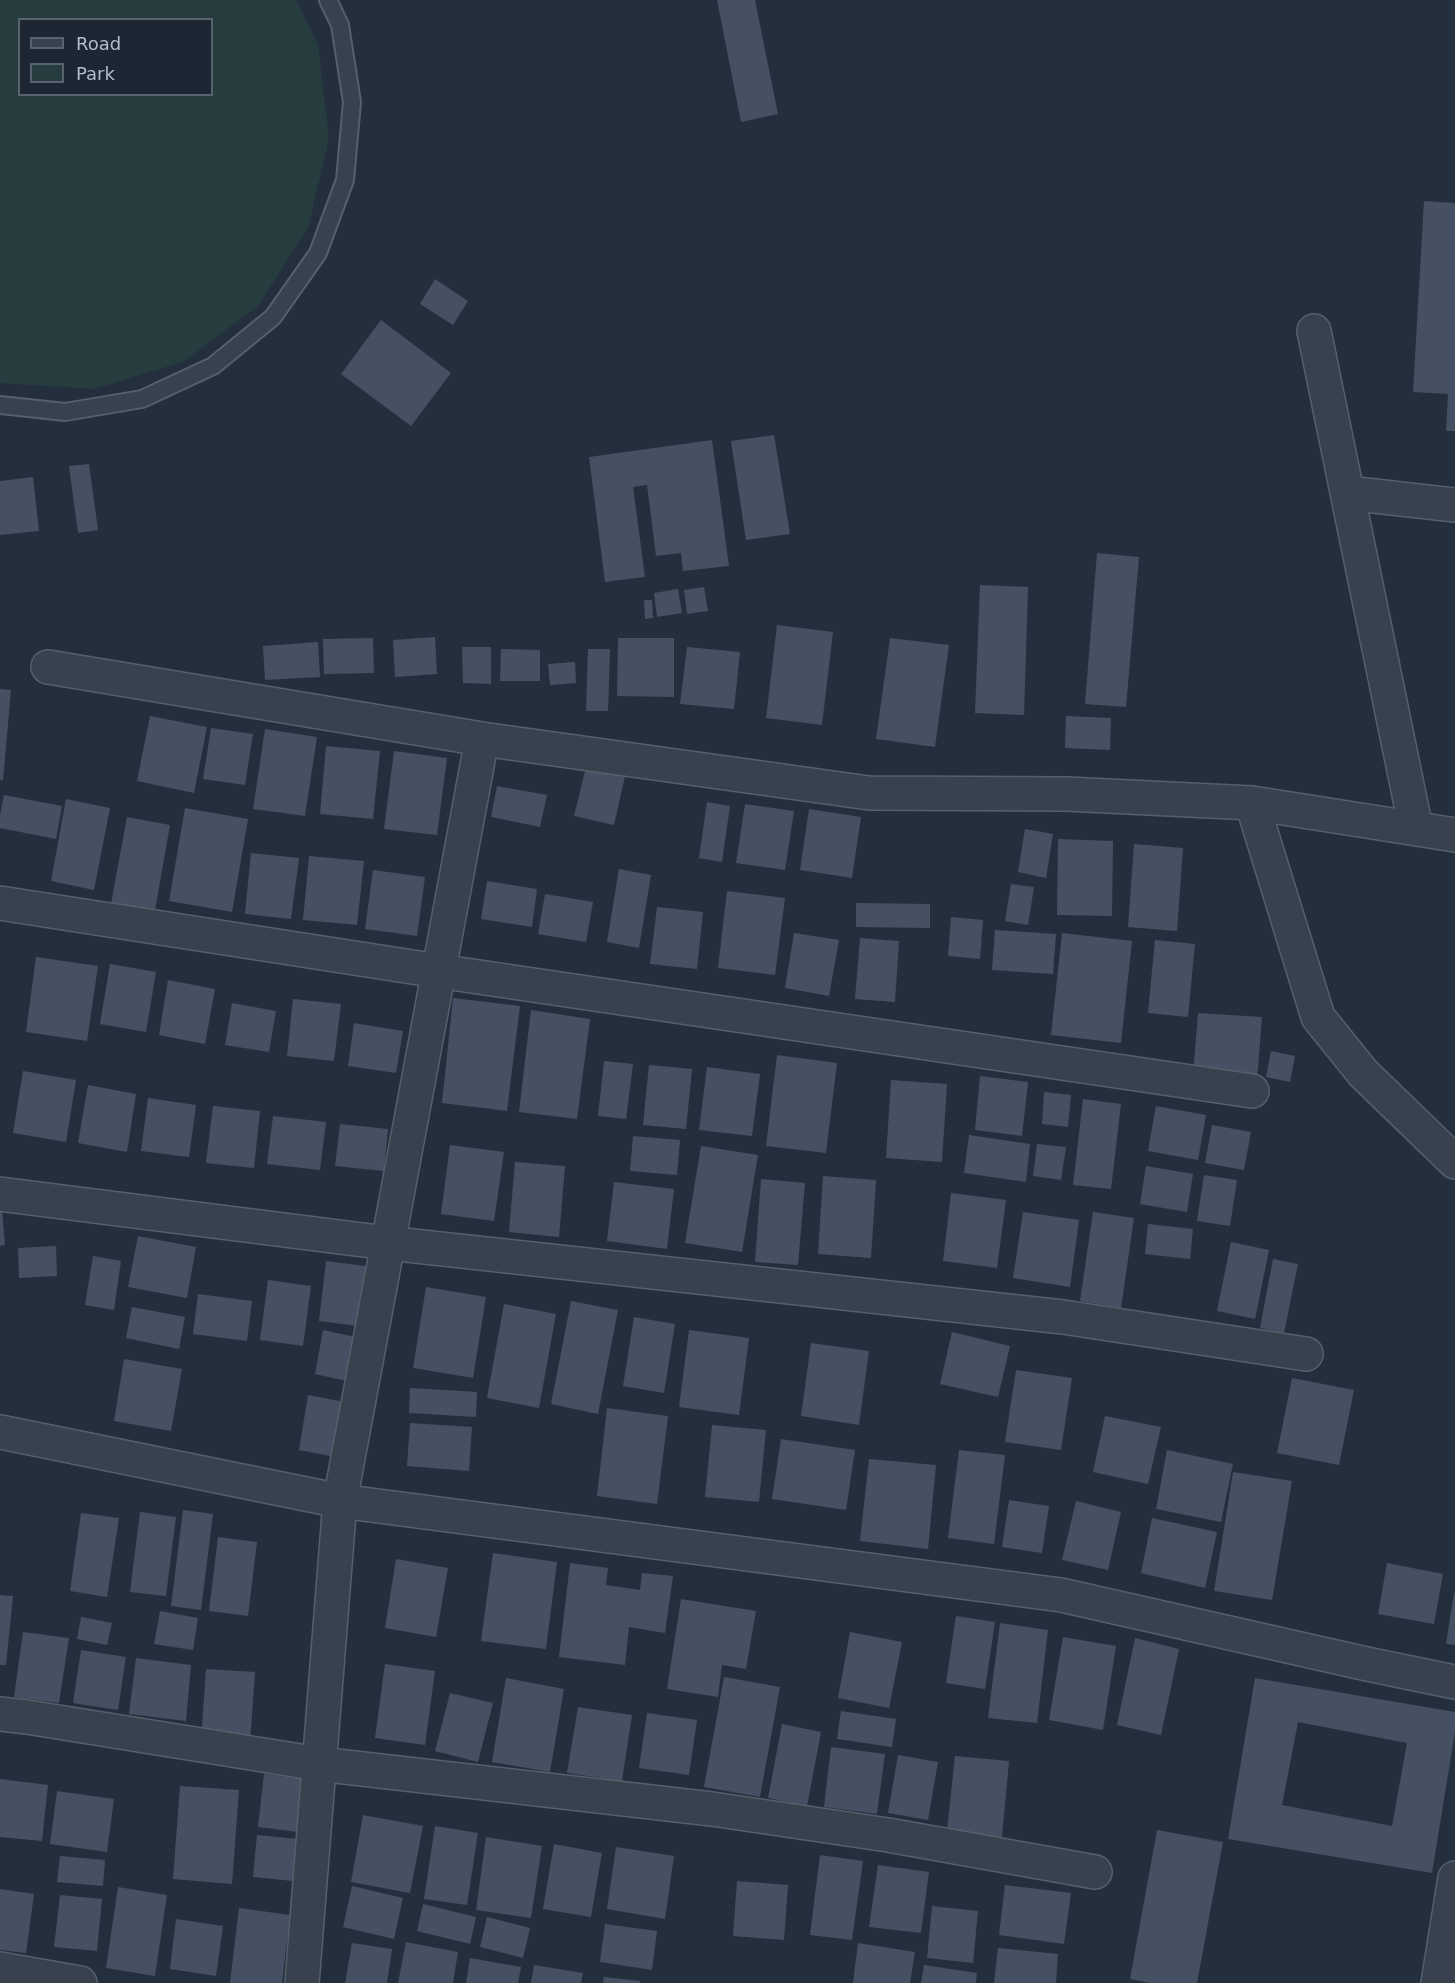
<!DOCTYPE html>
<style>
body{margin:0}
#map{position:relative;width:1455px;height:1983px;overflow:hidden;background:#242f3e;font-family:"DejaVu Sans",sans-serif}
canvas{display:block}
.legend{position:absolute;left:18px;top:18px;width:195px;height:78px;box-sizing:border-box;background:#1d2633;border:2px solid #59626f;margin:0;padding:8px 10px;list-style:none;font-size:18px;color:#b4bcc9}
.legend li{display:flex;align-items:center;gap:12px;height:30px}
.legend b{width:30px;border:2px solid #59626f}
</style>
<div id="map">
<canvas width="1455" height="1983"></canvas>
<ul class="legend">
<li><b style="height:8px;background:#38414e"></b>Road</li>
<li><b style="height:16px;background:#263c3f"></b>Park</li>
</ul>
</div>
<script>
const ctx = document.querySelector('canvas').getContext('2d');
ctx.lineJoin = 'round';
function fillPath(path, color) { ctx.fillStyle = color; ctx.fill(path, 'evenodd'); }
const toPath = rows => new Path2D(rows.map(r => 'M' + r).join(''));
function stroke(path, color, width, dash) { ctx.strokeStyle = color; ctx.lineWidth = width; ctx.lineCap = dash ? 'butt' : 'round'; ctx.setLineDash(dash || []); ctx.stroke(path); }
fillPath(toPath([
 [0,0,296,0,318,45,329,138,308,228,258,306,183,362,94,389,0,383],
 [20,20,212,20,212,94,20,94]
]), '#263c3f');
fillPath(toPath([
 [717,0,755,0,778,114,741,122],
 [1424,201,1455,203,1455,431,1446,431,1448,394,1413,392],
 [435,279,468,301,453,325,420,304],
 [381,320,451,373,411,426,341,374],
 [774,435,790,534,746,540,731,441],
 [712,440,729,566,683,571,681,553,656,556,647,485,633,487,645,577,605,582,589,457],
 [89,464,98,530,78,533,69,466],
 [33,477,39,531,0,535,0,481],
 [1097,553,1139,557,1126,707,1085,704],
 [980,585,1028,587,1024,715,975,713],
 [704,587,708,611,687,614,684,590],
 [678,589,682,613,657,617,654,593],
 [644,600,652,600,653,618,645,619],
 [777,625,833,632,822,725,766,718],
 [435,637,437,674,395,677,393,640],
 [373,638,374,673,324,674,323,639],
 [618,638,674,638,674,697,617,696],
 [890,638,949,645,935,747,876,739],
 [318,642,320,677,265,680,263,646],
 [462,647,491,647,491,684,463,683],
 [687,647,740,652,734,709,680,704],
 [501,649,540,650,540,681,500,681],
 [588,649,610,649,608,711,586,711],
 [575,662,576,683,550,685,548,664],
 [0,689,11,690,3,780,0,780],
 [150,716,207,727,194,793,137,781],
 [1066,716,1111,718,1110,750,1065,748],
 [211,728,253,734,245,785,203,779],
 [265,729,317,737,305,816,253,809],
 [326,746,380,751,373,819,320,814],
 [394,751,447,758,437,835,384,829],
 [587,763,626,772,614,825,574,816],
 [497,786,547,795,540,827,491,817],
 [4,795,62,806,56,839,0,828,0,815],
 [66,799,110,808,94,890,51,881],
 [707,802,730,806,722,862,699,858],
 [745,804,794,811,785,870,736,863],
 [185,808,248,819,232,912,169,901],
 [809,809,861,817,852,878,800,870],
 [127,817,170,825,154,916,110,909],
 [1025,829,1053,834,1046,878,1018,872],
 [1058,839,1113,841,1112,916,1057,915],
 [1134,844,1183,848,1177,931,1128,927],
 [251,853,299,858,291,919,245,914],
 [309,856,364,861,357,925,303,920],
 [619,869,651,875,639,948,607,942],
 [373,870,425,877,417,936,365,929],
 [487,881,537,889,532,927,481,919],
 [1011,884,1034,887,1028,925,1005,921],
 [727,891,785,898,775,975,718,968],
 [545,894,593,902,586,942,538,934],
 [856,903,930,904,930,928,856,927],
 [657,907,703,912,697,969,650,964],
 [951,917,983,920,980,959,948,956],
 [995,930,1056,934,1053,974,992,970],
 [794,933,839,940,829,996,785,988],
 [1062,933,1132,941,1121,1043,1051,1035],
 [860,938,899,941,895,1002,855,999],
 [1155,940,1195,944,1188,1017,1148,1013],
 [36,957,98,966,87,1041,26,1032],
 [110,964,156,972,146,1032,100,1024],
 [168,980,215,989,205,1044,159,1035],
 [453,998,520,1006,507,1111,442,1103],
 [293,999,341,1004,334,1061,287,1056],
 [232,1003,276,1011,269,1052,225,1045],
 [531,1010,590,1019,577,1119,519,1112],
 [1198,1013,1262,1017,1257,1081,1193,1075],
 [354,1023,403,1031,396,1073,348,1066],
 [1271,1051,1295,1056,1290,1082,1266,1077],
 [777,1055,837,1063,826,1153,766,1146],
 [604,1061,633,1064,626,1119,598,1116],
 [649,1065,692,1069,686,1129,643,1125],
 [707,1067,760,1074,752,1136,699,1130],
 [23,1071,76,1080,66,1142,13,1133],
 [980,1076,1028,1082,1022,1136,975,1130],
 [891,1080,947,1084,942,1162,886,1158],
 [88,1085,136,1094,127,1152,78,1143],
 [1044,1092,1071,1095,1068,1127,1042,1124],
 [148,1098,196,1105,189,1157,141,1151],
 [1083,1099,1121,1104,1111,1189,1073,1185],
 [213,1106,260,1111,254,1168,206,1163],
 [1156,1106,1206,1115,1198,1160,1148,1151],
 [273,1116,326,1122,320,1170,267,1164],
 [340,1124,388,1129,384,1171,335,1166],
 [1212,1125,1251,1132,1244,1170,1205,1163],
 [969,1135,1030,1144,1026,1182,964,1173],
 [633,1136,680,1140,677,1175,630,1171],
 [1037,1144,1066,1147,1061,1180,1033,1176],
 [450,1145,504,1152,494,1221,441,1214],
 [701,1146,758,1155,742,1252,685,1243],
 [515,1162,565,1166,559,1237,509,1232],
 [1146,1166,1193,1174,1187,1212,1140,1204],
 [1204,1175,1237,1180,1230,1226,1197,1221],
 [823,1176,876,1180,871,1258,818,1254],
 [761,1179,805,1183,798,1265,755,1262],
 [614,1182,674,1189,667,1249,607,1241],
 [951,1193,1006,1200,997,1268,943,1261],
 [0,1210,2,1210,5,1245,0,1246],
 [1023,1212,1079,1220,1070,1287,1013,1278],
 [1093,1212,1134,1218,1121,1308,1080,1301],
 [1148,1224,1193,1229,1190,1259,1145,1254],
 [138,1236,196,1247,187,1298,128,1287],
 [1231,1242,1269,1250,1255,1319,1217,1311],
 [56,1246,57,1276,19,1278,18,1248],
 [93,1256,121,1261,114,1310,85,1305],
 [1273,1259,1298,1264,1284,1333,1260,1328],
 [326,1261,388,1269,380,1329,319,1321],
 [268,1280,311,1286,303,1346,260,1340],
 [426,1287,486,1297,473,1378,413,1368],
 [198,1294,252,1301,247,1341,193,1334],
 [571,1301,618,1310,598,1414,551,1404],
 [504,1304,556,1314,539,1408,487,1398],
 [132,1307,185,1317,179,1349,126,1338],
 [634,1317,675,1324,664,1393,623,1386],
 [323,1330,374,1341,365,1385,315,1374],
 [689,1330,749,1338,739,1415,679,1407],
 [952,1332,1010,1346,998,1397,940,1384],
 [811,1343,869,1351,859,1425,801,1416],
 [124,1359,182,1369,171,1431,114,1421],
 [1016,1370,1072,1378,1061,1450,1005,1442],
 [1292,1378,1354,1390,1339,1465,1277,1453],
 [410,1388,477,1392,476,1417,409,1413],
 [308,1395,360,1405,351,1460,299,1450],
 [607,1408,668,1416,657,1504,597,1496],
 [1105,1416,1161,1427,1148,1484,1093,1472],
 [410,1423,472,1427,469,1471,407,1466],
 [712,1425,766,1430,759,1502,705,1497],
 [781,1439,855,1450,846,1510,772,1499],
 [959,1450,1005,1455,994,1544,948,1538],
 [1167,1450,1233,1464,1221,1522,1156,1509],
 [869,1459,936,1465,928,1549,860,1541],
 [1233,1472,1292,1481,1272,1600,1214,1591],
 [1009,1500,1049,1506,1042,1553,1002,1547],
 [1076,1501,1121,1512,1108,1570,1062,1560],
 [183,1510,213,1514,201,1610,171,1606],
 [140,1512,176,1517,166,1596,130,1592],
 [81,1513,119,1518,107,1597,70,1591],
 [1152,1518,1217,1532,1205,1588,1141,1573],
 [218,1537,257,1542,248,1616,209,1611],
 [493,1553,557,1562,546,1649,481,1641],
 [396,1559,448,1568,436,1637,385,1628],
 [570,1563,608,1568,606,1585,640,1590,642,1573,673,1576,665,1633,629,1627,625,1665,559,1657],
 [1387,1563,1443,1574,1434,1624,1378,1614],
 [1454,1593,1455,1593,1455,1645,1446,1644],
 [0,1595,13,1596,6,1665,0,1665],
 [681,1599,756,1611,746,1669,722,1665,718,1697,667,1689],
 [160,1611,198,1618,193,1650,154,1644],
 [956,1616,995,1622,985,1689,946,1683],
 [81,1617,112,1623,107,1645,77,1639],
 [1000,1623,1048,1630,1037,1723,988,1718],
 [23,1632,69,1638,59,1703,14,1697],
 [850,1632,902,1642,889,1708,838,1698],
 [1063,1637,1116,1646,1103,1730,1049,1720],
 [1135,1638,1179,1649,1161,1735,1117,1725],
 [81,1650,126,1657,118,1710,73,1703],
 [136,1658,191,1665,186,1721,129,1714],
 [385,1664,435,1671,425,1745,375,1738],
 [206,1669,255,1672,250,1743,201,1740],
 [724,1677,780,1687,760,1797,704,1787],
 [506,1678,564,1689,550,1772,492,1762],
 [1255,1678,1455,1712,1455,1732,1432,1873,1228,1839],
 [1298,1722,1407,1743,1392,1826,1282,1805],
 [450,1693,493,1703,478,1762,435,1751],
 [578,1707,632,1715,622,1781,567,1773],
 [841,1711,896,1719,892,1747,837,1739],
 [647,1713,697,1720,689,1775,639,1768],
 [782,1724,821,1732,807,1806,768,1798],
 [831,1747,885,1754,877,1814,824,1807],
 [898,1755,938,1762,928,1820,888,1813],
 [955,1756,1009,1761,1002,1837,947,1831],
 [264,1774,329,1782,323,1835,258,1827],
 [0,1779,48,1785,42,1841,0,1837],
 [180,1786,239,1790,232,1884,173,1879],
 [57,1791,114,1799,107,1852,50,1844],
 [363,1815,423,1826,410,1893,351,1882],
 [435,1826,478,1833,467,1905,424,1899],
 [1157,1830,1223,1842,1197,1983,1150,1983,1130,1979],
 [257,1835,317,1841,313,1883,253,1877],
 [486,1837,542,1846,531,1918,476,1910],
 [554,1844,602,1853,591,1917,543,1909],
 [616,1847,674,1856,665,1919,607,1909],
 [820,1855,863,1861,852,1940,810,1935],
 [60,1856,105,1860,103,1886,57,1882],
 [878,1865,929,1872,921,1933,869,1927],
 [737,1881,788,1885,784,1940,733,1936],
 [1005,1885,1071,1893,1064,1944,999,1935],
 [352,1886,403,1898,394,1939,343,1927],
 [118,1887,167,1895,155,1976,106,1968],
 [0,1889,34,1894,26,1953,0,1950],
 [60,1895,102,1899,97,1951,54,1947],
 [423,1904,476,1917,470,1944,417,1931],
 [932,1906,978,1911,973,1963,927,1958],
 [239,1908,290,1915,282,1983,230,1983],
 [487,1917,530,1928,523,1958,480,1947],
 [176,1919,223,1926,216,1976,170,1969],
 [605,1924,657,1931,652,1970,600,1962],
 [406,1942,458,1952,453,1983,398,1983],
 [352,1943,392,1949,387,1983,345,1983],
 [858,1943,915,1952,910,1983,853,1983],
 [998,1948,1058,1954,1056,1983,994,1983],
 [470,1958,521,1967,518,1983,466,1983],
 [534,1965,583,1973,581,1983,531,1983],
 [924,1965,977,1973,976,1983,921,1983],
 [604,1977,640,1981,640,1983,603,1983]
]), '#455162');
const lane = toPath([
 [0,405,65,412,142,399,213,366,273,317,318,253,345,180,352,102,340,25,328,0]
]);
const street = toPath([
 [1314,331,1416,829],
 [1348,493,1455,505],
 [48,667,482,739],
 [1252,803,1455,835],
 [0,903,438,971,1252,1091],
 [1455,1162,1363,1073,1318,1017,1252,803,1066,794,869,793,482,739,340,1501,1061,1595,1367,1664,1455,1682],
 [0,1194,387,1243,1063,1317,1306,1354],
 [0,1432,340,1501,302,1983],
 [0,1714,27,1717,319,1764,712,1809,888,1835,1095,1872],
 [0,1969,80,1983],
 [1438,1983,1455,1878]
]);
stroke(lane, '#565f6c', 20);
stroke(street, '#565f6c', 36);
stroke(lane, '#38414e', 16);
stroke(street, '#38414e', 33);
</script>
